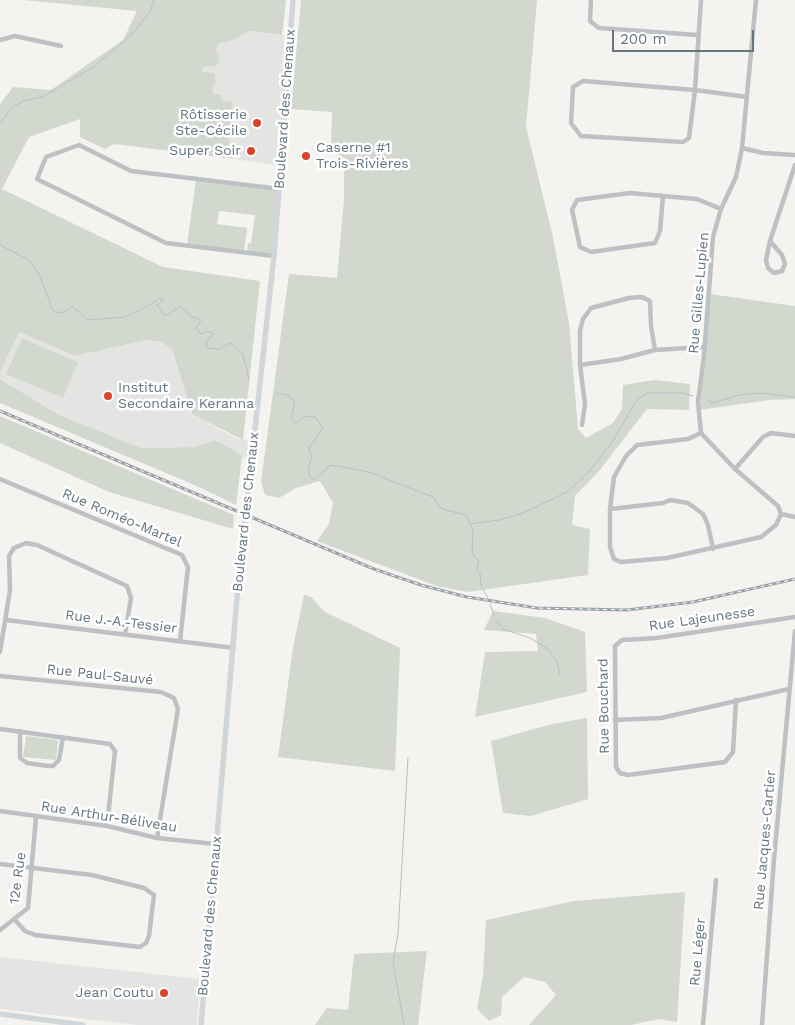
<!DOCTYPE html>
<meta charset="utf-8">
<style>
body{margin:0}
#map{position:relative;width:795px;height:1025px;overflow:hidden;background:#f4f3ef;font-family:"Work Sans",sans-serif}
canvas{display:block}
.scale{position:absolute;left:612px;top:30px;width:142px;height:22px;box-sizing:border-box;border:2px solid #647580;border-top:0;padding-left:6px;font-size:15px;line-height:18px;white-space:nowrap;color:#647580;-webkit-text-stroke:4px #fff;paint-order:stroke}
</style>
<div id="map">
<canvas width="795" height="1025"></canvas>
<div class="scale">200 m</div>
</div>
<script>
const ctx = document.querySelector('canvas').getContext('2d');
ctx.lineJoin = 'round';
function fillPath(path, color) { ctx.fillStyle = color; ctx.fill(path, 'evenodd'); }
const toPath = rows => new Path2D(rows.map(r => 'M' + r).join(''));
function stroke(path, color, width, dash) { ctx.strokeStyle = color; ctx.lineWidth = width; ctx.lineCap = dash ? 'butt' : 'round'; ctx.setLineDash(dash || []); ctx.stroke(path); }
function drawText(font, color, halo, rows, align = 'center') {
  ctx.font = font + ' "Work Sans",sans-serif'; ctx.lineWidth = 5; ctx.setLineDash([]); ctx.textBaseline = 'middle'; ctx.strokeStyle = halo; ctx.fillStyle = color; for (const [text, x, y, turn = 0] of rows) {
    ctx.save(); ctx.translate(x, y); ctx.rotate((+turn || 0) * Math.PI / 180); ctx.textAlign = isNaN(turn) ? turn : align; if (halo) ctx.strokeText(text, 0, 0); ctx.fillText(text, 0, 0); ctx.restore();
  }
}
fillPath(toPath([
 [251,31,289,36,282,166,234,159,229,154,229,128,233,102,221,100,215,95,203,72,203,66,211,67,218,44,237,39,244,33],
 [19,332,75,356,146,340,161,342,172,349,192,414,238,439,252,441,249,462,236,451,214,440,195,447,141,448,59,415,0,379,0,373],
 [0,957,200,979,197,1025,137,1025,0,1009]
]), '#e4e5e3');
fillPath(toPath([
 [23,0,286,0,282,35,251,31,244,33,237,39,218,44,216,51,220,61,216,66,203,67,203,72,214,73,216,82,212,90,215,94,221,95,221,100,233,102,228,151,234,159,114,144,105,149,80,137,80,119,29,137,2,189,163,267,260,281,243,440,192,414,172,349,161,342,146,340,75,356,19,332,0,373,0,104,13,87,51,90,123,40,137,11],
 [301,0,537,0,526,127,553,237,569,323,578,429,586,438,613,423,622,409,623,385,654,380,690,384,689,410,647,409,599,471,575,496,572,525,590,529,588,575,468,592,437,586,317,541,329,524,333,503,320,481,296,488,279,498,265,495,261,482,289,274,337,278,344,199,344,158,331,151,332,112,291,109],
 [196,179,280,189,274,256,247,253,248,243,251,244,255,215,219,211,217,224,247,228,244,252,187,245],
 [710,294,795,306,795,399,769,400,700,410],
 [22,338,78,362,63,398,6,374],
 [0,379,59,415,141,448,195,447,214,440,236,451,242,456,236,505,199,487,0,403],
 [0,416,234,515,233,529,109,492,0,443],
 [304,595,311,597,325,612,400,648,395,771,278,757,293,647],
 [493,611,545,618,585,632,587,692,475,717,485,652,538,651,536,634,484,630],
 [587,718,588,799,531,816,503,813,491,741,548,725],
 [26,736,58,740,56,760,23,757],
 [685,892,677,1022,659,1019,631,1025,529,1025,556,995,545,982,524,977,502,997,501,1015,489,1021,477,1009,483,976,486,920,574,901],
 [427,951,418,1025,315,1025,327,1008,348,1010,354,954]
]), '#d3d8cf');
stroke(toPath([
 [0,123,14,106,24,101,42,97,95,66,132,34,150,12,154,0],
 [0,245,29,260,40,276,53,311,62,313,73,307,88,320,125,317,150,305,159,298,164,300,157,305,165,316,181,306,190,316,201,320,196,328,201,334,207,331,214,334,206,342,207,348,220,349,230,343,243,354,249,380],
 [276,393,287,395,295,401,291,419,296,423,305,416,315,417,323,428,309,448,312,458,308,469,310,477,315,479,331,465,369,472,433,497,442,509,466,515,470,524,499,520,521,514,567,492,588,473,613,441,636,401,647,393,683,393,693,396],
 [706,399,712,403,739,395,759,393,795,397],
 [471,525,473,530,472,554,479,561,477,570,480,573,481,586,488,598],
 [490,604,494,615],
 [496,620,503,629,530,638,548,649,557,662,560,675],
 [404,1025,393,962,398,934,408,758]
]), '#b3c1c4', 1);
stroke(toPath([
 [591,0,590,21,599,28,697,35],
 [701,0,695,90,689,138,683,142,581,136,571,123,573,87,583,81,695,90,747,97],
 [756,0,742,148,736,177,721,209,713,237,704,356,698,402,701,433,735,469,778,506,781,514],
 [0,40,15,36,61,46],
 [742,148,763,153,795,155],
 [663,196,660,231,655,243,591,252,580,247,572,210,577,200,630,193,663,196,697,199,721,209],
 [770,241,782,255,785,264,782,271,774,273,768,268,766,260,770,241,795,165],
 [274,256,166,243,37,179,46,157,79,145,131,171,280,189],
 [580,365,621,359,655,350,705,347],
 [582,425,585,404,580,365,580,331,583,319,591,308,629,298,642,297,650,301,651,326,655,350],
 [701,433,688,439,637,445,626,456,614,477,610,509,610,547,614,559,621,562,667,558,761,537,776,525,781,514],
 [735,469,763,437,771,433,795,436],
 [0,479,182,555,188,567,180,641],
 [610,509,663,503,670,500,688,503,703,514,708,525,713,549],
 [781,514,795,517],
 [6,620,234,648],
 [0,652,10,590,9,556,14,548,26,543,37,545,127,586,131,598,125,634],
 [0,676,161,692,174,698,178,709,157,838],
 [736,700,733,752,725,762,628,775,620,773,616,767,615,646,622,640,657,638,795,617],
 [615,720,661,718,789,689],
 [0,729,110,744,115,751,107,826],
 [20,731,20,758,27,763,48,766,53,766,59,760,63,737],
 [0,811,107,826,157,838,215,844],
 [0,864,92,875,144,888,154,895,149,936,146,943,140,947,35,935,25,931,15,920],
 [0,930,28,908,36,817],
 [703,1025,716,880],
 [762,1025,774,859,795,631]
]), '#bdc1c4', 4.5);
stroke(toPath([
 [0,1014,83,1025],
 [201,1025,239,574,274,256,293,0]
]), '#d1d6d9', 5.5);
const rail = toPath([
 [0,411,374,569,421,585,467,597,537,608,627,610,693,602,795,579]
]);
stroke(rail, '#9ca3a8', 3);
stroke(rail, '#fff', 1, [4]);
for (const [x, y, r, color] of [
 [257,123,5,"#dc4427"],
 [251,151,5,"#dc4427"],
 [306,156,5,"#dc4427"],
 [108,396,5,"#dc4427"],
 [164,993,5,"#dc4427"]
]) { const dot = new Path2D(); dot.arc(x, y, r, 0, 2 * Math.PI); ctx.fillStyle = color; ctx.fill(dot); stroke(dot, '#fff', 2); }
drawText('14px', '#647580', '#fff', [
 ["Boulevard des Chenaux",285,109,-86],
 ["Rue Gilles-Lupien",699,293,-85],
 ["Boulevard des Chenaux",246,512,-84],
 ["Rue Roméo-Martel",122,518,23],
 ["Rue Lajeunesse",702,619,-8],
 ["Rue J.-A.-Tessier",121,622,7],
 ["Rue Paul-Sauvé",100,675,6],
 ["Rue Bouchard",604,706,-91],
 ["Rue Arthur-Béliveau",109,817,9],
 ["Rue Jacques-Cartier",765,840,-85],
 ["12e Rue",18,878,-82],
 ["Boulevard des Chenaux",210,916,-85],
 ["Rue Léger",698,952,-85]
]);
drawText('14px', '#647580', '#fff', [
 ["Rôtisserie",247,115],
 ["Ste-Cécile",247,131],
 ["Caserne #1",316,148,"left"],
 ["Trois-Rivières",316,164,"left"],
 ["Super Soir",241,151],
 ["Institut",118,388,"left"],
 ["Secondaire Keranna",118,404,"left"],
 ["Jean Coutu",154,993]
], 'right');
</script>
